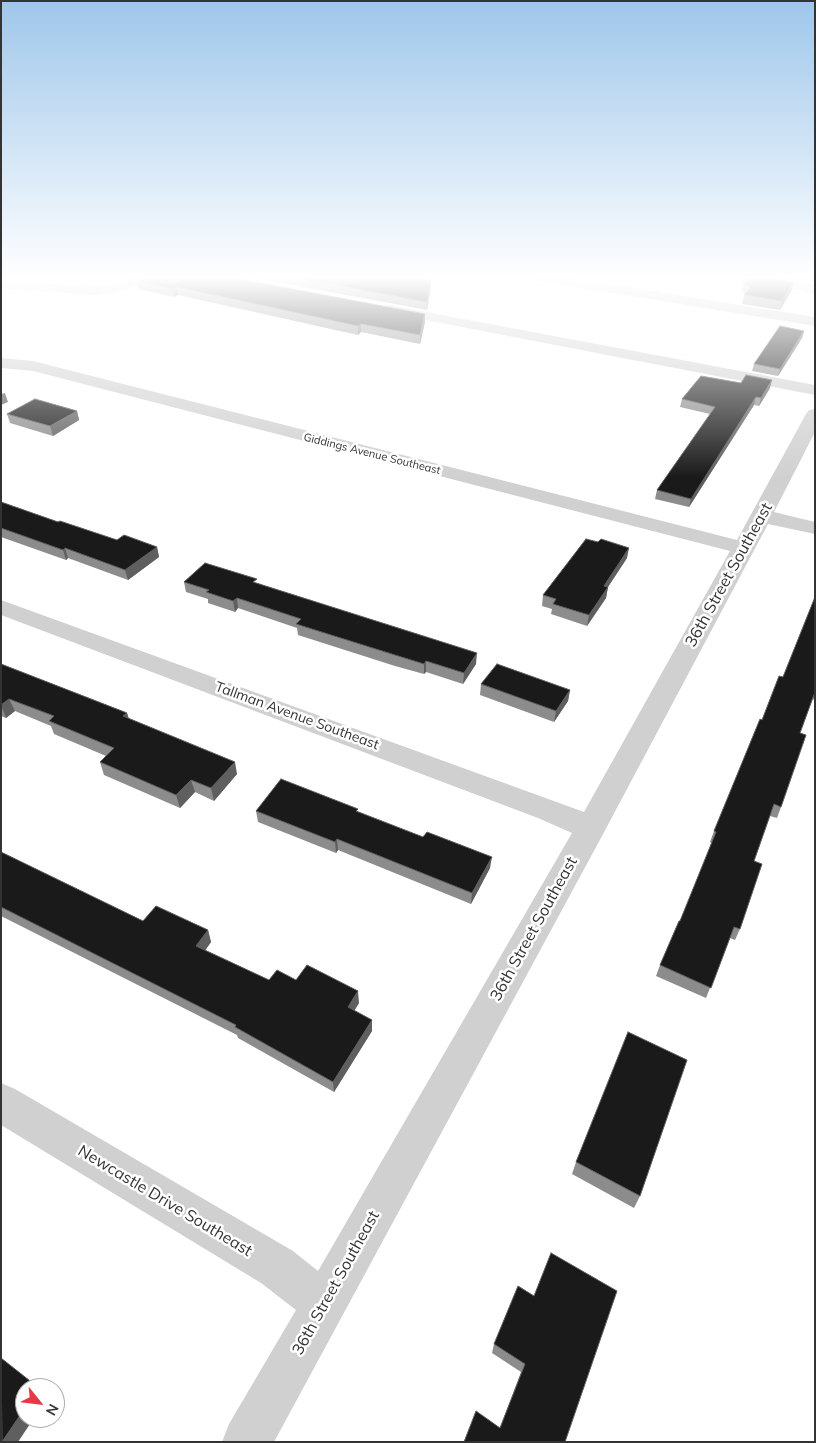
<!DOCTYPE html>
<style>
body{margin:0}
#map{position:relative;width:816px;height:1443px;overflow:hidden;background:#fff;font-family:Mulish,sans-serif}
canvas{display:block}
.frame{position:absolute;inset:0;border:2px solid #333;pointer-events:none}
.north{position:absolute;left:15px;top:1378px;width:50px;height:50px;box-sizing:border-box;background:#fff;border:1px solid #adadad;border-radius:50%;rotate:119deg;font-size:14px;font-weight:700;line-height:20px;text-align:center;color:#333}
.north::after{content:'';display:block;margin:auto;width:18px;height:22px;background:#e63946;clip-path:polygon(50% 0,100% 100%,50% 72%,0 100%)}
</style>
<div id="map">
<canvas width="816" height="1443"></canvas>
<div class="frame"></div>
<div class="north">N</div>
</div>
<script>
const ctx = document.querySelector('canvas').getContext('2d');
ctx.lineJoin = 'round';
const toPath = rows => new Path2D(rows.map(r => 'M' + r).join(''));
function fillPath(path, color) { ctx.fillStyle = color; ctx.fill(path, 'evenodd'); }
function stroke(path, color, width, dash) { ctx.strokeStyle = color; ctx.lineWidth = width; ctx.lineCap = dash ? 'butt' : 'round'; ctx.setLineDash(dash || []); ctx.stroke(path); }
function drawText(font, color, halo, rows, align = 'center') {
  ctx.font = font + ' Mulish,sans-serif'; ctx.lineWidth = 5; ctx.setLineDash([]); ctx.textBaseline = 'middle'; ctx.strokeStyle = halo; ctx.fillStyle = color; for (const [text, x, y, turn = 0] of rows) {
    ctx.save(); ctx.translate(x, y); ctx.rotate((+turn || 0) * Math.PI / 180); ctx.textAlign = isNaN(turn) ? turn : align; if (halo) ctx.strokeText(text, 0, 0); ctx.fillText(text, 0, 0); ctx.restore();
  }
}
fillPath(toPath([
 [135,276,153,276,151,279,124,290,98,295,7,289,1,287,2,282,7,281,98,287,115,283,135,276],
 [526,276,556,276,815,317,815,326,533,280,526,276],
 [734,276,765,276,800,281,815,286,815,295,797,289,741,280,734,276],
 [389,305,815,385,815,395,384,312,382,309,384,306,389,305],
 [1,358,33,361,737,540,806,414,809,410,815,409,815,432,774,512,815,522,815,534,768,524,602,836,274,1442,222,1442,229,1424,296,1310,261,1283,1,1125,1,1083,15,1089,293,1251,318,1271,572,833,538,818,1,615,1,600,584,812,730,551,33,371,1,368,1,358]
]), '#d0d0d0');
fillPath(toPath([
 [244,276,406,276,431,288,427,310],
 [774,276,815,276,815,282],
 [138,281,425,314,425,322,420,344,361,332,358,335,178,295,174,297,139,289],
 [794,282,792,290,780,310,742,304,744,295,745,294,742,291,744,283],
 [804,331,802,338,778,376,752,371,754,364],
 [741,383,770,388,759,406,754,405,689,507,655,499,657,490,710,414,680,407,682,399],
 [77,411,79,420,53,436,10,423,7,414],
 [1,502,58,522,117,540,157,547,159,557,128,580,68,558,66,560,1,537],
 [627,558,608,587,606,598,587,626,551,614,552,609,542,606,543,595],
 [184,582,257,583,476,664,463,684,426,672,424,674,395,666,298,635,297,628,238,608,235,612,208,603,208,599,186,592],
 [815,597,815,700,812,699,800,733,781,807,777,818,770,816,754,861,740,929,735,940,730,938,706,998,656,976,660,965,680,921,712,843,710,842,714,831,762,720,783,677],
 [1,664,127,713,129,719,237,774,214,801,195,792,180,808,104,775,100,762,106,756,54,734,51,726,15,711,6,718,1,716],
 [481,684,570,690,568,701,554,722,480,695],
 [256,811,358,812,490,868,471,904,338,850,336,853,258,822],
 [1,852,143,921,208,930,211,942,205,950,269,980,296,980,359,1003,354,1011,372,1031,334,1092,238,1038,237,1035,1,916],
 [576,1162,640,1196,634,1208,572,1174],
 [518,1286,565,1442,500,1428,521,1372,492,1353,494,1344]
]), '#8c8c8c');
fillPath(toPath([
 [431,280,431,288,427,310,427,302],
 [794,282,792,290,780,310,782,301],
 [177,287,178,295,174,297,173,289],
 [425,314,425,322,420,344,420,335],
 [361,324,361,332,358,335,358,326],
 [804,331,802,338,778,376,780,369],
 [772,380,770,388,759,406,761,398],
 [5,393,8,402,1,405,1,394],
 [756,397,754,405,689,507,691,499],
 [77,411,79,420,53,436,50,426],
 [157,547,159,557,128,580,125,570],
 [65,548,68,558,66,560,63,550],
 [629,548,627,558,602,596,604,586],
 [608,587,606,598,587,626,589,615],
 [237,598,238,608,235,612,233,601],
 [477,653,476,664,463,684,464,673],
 [426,661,426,672,424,674,424,664],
 [570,690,568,701,554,722,556,711],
 [9,699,15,711,6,718,1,705],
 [127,713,131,726,123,716],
 [235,762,237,774,214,801,211,788],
 [191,780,195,792,180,808,176,795],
 [337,839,338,850,336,853,335,842],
 [492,857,490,868,471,904,472,893],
 [208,930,211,942,200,958,196,946],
 [358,991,359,1003,349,1019,348,1007],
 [372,1020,372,1031,334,1092,333,1082],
 [25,1408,25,1418,34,1418,18,1442,2,1442]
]), '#5f5f5f');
const building = toPath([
 [149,276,224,276,425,314,420,335,361,324,358,326,177,287,173,289,138,281,149,276],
 [286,276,406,276,431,280,427,302,286,276],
 [749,276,754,276,794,282,782,301,744,295,750,288,744,283,749,276],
 [780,326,804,331,780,369,754,364,780,326],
 [746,375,772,380,761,398,756,397,691,499,657,490,715,407,682,399,701,376,741,383,746,375],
 [35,399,77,411,50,426,7,414,35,399],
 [1,502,58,522,60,521,117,540,124,535,157,547,125,570,65,548,63,550,1,528,1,502],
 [586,539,598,542,601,539,629,548,604,586,608,587,589,615,553,604,556,599,543,595,586,539],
 [205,563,257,579,253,582,477,653,464,673,426,661,424,664,395,655,296,624,301,619,237,598,233,601,206,592,209,590,184,582,205,563],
 [815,597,815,692,800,733,806,735,781,807,774,804,754,861,762,864,740,929,734,927,711,988,660,965,679,921,680,921,716,832,714,831,760,719,762,720,779,676,783,677,815,597],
 [1,664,127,713,123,716,235,762,211,788,191,780,176,795,100,762,114,748,49,721,54,716,9,699,1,705,1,664],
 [497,664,570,690,556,711,481,684,497,664],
 [281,779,358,809,356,811,423,837,427,832,492,857,472,893,337,839,335,842,256,811,281,779],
 [1,852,143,921,156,906,208,930,196,946,269,980,277,970,296,980,307,965,358,991,348,1007,372,1020,333,1082,235,1027,236,1025,1,907,1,852],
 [628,1032,687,1060,640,1196,576,1162,628,1032],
 [551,1253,617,1291,565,1442,464,1442,476,1411,500,1428,525,1364,494,1344,518,1286,534,1296,551,1253],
 [1,1358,39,1388,25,1388,25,1408,2,1442,1,1358]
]);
fillPath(building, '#1a1a1a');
stroke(building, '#5f5f5f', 1);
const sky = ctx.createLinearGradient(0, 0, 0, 478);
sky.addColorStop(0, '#9ec6ea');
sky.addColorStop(0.58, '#fff');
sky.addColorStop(1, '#ffffff00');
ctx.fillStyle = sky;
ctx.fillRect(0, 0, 816, 478);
drawText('11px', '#333', '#fff', [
 ["Giddings Avenue Southeast",372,454,14]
]);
drawText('14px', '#333', '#fff', [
 ["Tallman Avenue Southeast",297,716,20]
]);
drawText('16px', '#333', '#fff', [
 ["36th Street Southeast",729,575,-61],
 ["36th Street Southeast",534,929,-61],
 ["Newcastle Drive Southeast",165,1201,31],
 ["36th Street Southeast",336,1283,-61]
]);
</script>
